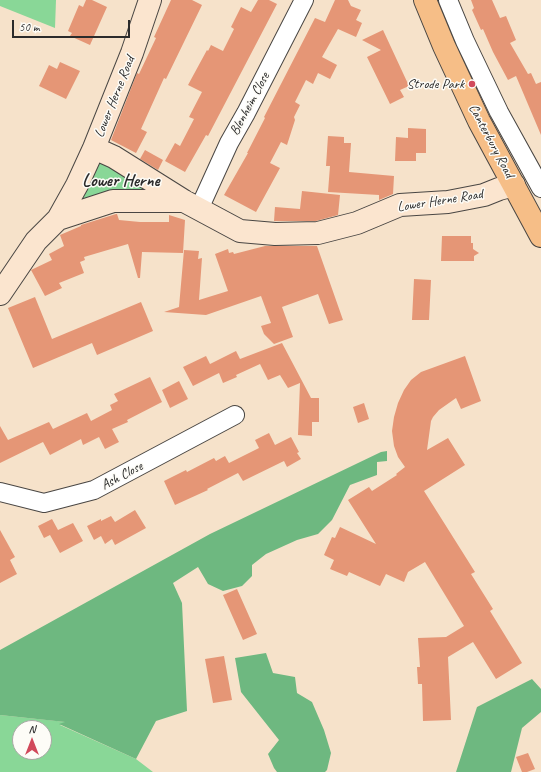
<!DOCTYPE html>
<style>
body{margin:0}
#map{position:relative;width:541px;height:772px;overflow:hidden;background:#f6e2ca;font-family:Caveat,sans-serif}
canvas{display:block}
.north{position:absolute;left:12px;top:720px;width:40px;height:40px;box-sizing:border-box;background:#fdfcf7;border:1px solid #a9a8a5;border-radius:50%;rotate:0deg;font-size:11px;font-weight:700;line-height:16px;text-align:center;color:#2b2b2b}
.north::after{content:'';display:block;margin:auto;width:14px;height:18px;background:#d1495b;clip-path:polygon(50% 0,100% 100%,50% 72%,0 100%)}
.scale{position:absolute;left:12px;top:20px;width:118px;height:18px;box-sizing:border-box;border:2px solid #2b2b2b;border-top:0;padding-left:5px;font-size:12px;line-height:14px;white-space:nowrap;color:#2b2b2b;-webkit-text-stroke:3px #fdfcf7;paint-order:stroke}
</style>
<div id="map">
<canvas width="541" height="772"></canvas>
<div class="north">N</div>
<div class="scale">50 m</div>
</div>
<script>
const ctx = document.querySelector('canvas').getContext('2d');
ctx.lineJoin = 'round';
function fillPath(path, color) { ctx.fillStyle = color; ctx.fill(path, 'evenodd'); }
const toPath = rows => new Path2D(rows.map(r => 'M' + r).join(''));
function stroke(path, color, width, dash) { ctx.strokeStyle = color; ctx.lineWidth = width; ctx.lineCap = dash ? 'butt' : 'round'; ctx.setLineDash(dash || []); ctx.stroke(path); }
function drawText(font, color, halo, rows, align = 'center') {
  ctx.font = font + ' Caveat,sans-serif'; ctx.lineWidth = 3; ctx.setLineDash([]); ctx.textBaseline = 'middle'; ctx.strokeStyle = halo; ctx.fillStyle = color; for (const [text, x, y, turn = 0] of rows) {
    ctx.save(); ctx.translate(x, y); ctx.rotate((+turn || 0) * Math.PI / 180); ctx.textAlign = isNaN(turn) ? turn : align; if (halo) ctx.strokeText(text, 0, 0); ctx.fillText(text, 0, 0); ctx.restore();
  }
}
fillPath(toPath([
 [0,0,56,0,55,28,0,6],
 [94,148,184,201,58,219],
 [0,715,66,722,60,725,136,759,153,772,0,772],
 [20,728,44,728,44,752,20,752]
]), '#89d797');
fillPath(toPath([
 [387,451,387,461,377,462,377,475,350,485,332,520,318,534,297,540,266,554,252,565,252,576,242,586,223,591,208,584,198,567,173,583,182,603,187,711,156,721,136,759,59,724,65,722,0,715,0,650,210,534,381,452],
 [266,653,273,673,295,677,297,693,312,702,324,730,331,753,327,770,325,772,277,772,274,768,268,754,279,740,241,692,235,658],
 [532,679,541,689,541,712,522,728,511,772,456,772,477,707]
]), '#6eb880');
fillPath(toPath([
 [86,0,92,0,107,7,90,45,70,36,72,33,68,31,79,5,83,7],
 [171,0,192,0,202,5,166,79,164,78,141,129,147,132,136,153,111,140,137,73,139,74,156,38,154,37],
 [258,0,269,0,277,4,208,136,206,135,185,172,165,161,175,143,180,146,194,119,189,117,202,92,188,85,207,50,208,51,211,45,223,51,234,29,231,27,241,7,251,12],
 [335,0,348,0,351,6,361,10,356,20,362,23,356,37,338,29,322,57,337,65,330,79,318,73,313,84,306,80,295,102,300,105,294,117,295,120,287,145,281,142,270,163,280,168,256,212,224,195,248,153,247,153,265,118,264,117,315,18,325,22],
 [471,0,492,0,500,18,506,16,516,40,510,43,528,74,531,73,536,84,541,82,541,135,516,76,508,80,493,52,483,29,481,30,472,10,474,8],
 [383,30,409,86,400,90,404,97,390,104,367,57,381,50,362,40],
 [60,62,80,71,66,99,39,86,49,65,57,69],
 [408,128,426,129,426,153,416,153,416,161,395,161,396,137,408,138],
 [328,136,344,137,344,143,351,143,349,172,394,176,393,194,379,200,379,195,328,192,330,166,326,166],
 [145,150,163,160,158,170,140,159],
 [302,191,340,195,338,215,316,221,274,221,275,207,300,209],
 [116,214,117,214,119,220,140,222,169,222,169,215,185,220,183,253,142,252,140,278,138,278,128,244,84,257,85,260,80,262,84,273,59,283,62,288,45,296,31,270,52,260,49,254,64,246,60,235,81,226,81,225],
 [442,236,471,236,471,243,473,243,473,249,479,253,474,256,474,261,441,261],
 [265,246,317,246,343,320,329,324,318,294,282,307,293,337,274,344,264,334,261,326,271,323,261,296,206,315,164,312,179,307,184,250,199,251,198,259,202,258,199,300,228,291,215,254,228,249,229,253,233,252,234,254],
 [414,279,431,280,429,320,412,320],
 [35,297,52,339,141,302,153,331,97,355,92,343,33,368,8,308],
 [282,343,311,398,319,398,319,422,312,422,312,436,298,435,300,383,288,388,280,375,268,380,260,364,236,375,237,377,223,383,219,373,193,386,183,367,206,356,210,364,236,351,240,359],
 [465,356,481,401,461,409,456,398,439,410,433,417,431,421,427,450,448,438,465,465,424,491,475,572,471,574,493,609,490,611,522,663,496,679,473,642,448,657,451,720,423,721,422,684,418,684,417,667,420,667,418,638,446,637,464,626,425,562,408,572,404,582,386,574,380,586,349,572,347,576,330,569,334,560,324,555,332,537,335,538,340,527,376,544,348,500,369,487,372,491,397,475,396,474,405,467,398,457,394,446,392,431,394,417,398,403,404,390,411,380,421,372],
 [150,377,162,402,127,420,128,422,112,429,119,442,105,449,99,437,83,445,81,439,50,455,43,442,0,463,0,426,8,440,49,422,53,429,87,413,91,421,112,410,110,405,118,401,114,394],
 [179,381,188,399,170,408,162,390],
 [364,403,369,419,358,423,353,407],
 [269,433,275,445,291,437,299,452,297,453,301,459,287,467,284,461,243,481,238,473,207,489,208,490,175,505,164,481,186,470,187,472,214,458,216,461,225,456,229,463,259,448,255,440],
 [135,510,146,528,115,545,112,539,105,544,101,536,94,540,87,526,101,519,101,521,111,516,115,522],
 [52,519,58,530,73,523,83,541,60,553,50,535,44,538,38,526],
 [0,530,15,557,10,560,17,574,0,583],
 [237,589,257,634,243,640,223,595],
 [224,656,232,700,213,703,205,659],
 [528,753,535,769,527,772,522,772,516,757]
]), '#e59676');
const street = toPath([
 [448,0,465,41,499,112,541,188],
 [199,209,229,143,246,113,304,0],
 [0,492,44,503,94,490,235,415]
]);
const secondary = toPath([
 [94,148,114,157,184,201,240,231,275,234,318,233,357,223,400,205,448,202,484,195,499,189,514,185],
 [58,219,77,185,94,148,132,53,150,0],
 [0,294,36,241,58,219,113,201,184,201]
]);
const primary = toPath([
 [425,0,444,46,479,121,541,236]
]);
stroke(street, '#494643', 20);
stroke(secondary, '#494643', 24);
stroke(primary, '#494643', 24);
stroke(street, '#fff', 18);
stroke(secondary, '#fbe5cf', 22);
stroke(primary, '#f6be87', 22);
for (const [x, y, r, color] of [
 [472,84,4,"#d1495b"]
]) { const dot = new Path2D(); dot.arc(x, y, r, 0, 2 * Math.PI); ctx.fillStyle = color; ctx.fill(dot); stroke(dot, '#fdfcf7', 1.5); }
drawText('14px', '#2b2b2b', '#fdfcf7', [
 ["Strode Park",464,84]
], 'right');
drawText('14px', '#2b2b2b', '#fdfcf7', [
 ["Lower Herne Road",115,97,-68],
 ["Blenheim Close",250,104,-62],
 ["Canterbury Road",491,141,62],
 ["Lower Herne Road",440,201,-9],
 ["Ash Close",122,476,-28]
]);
drawText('bold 18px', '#2b2b2b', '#fdfcf7', [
 ["Lower Herne",121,181]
]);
</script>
